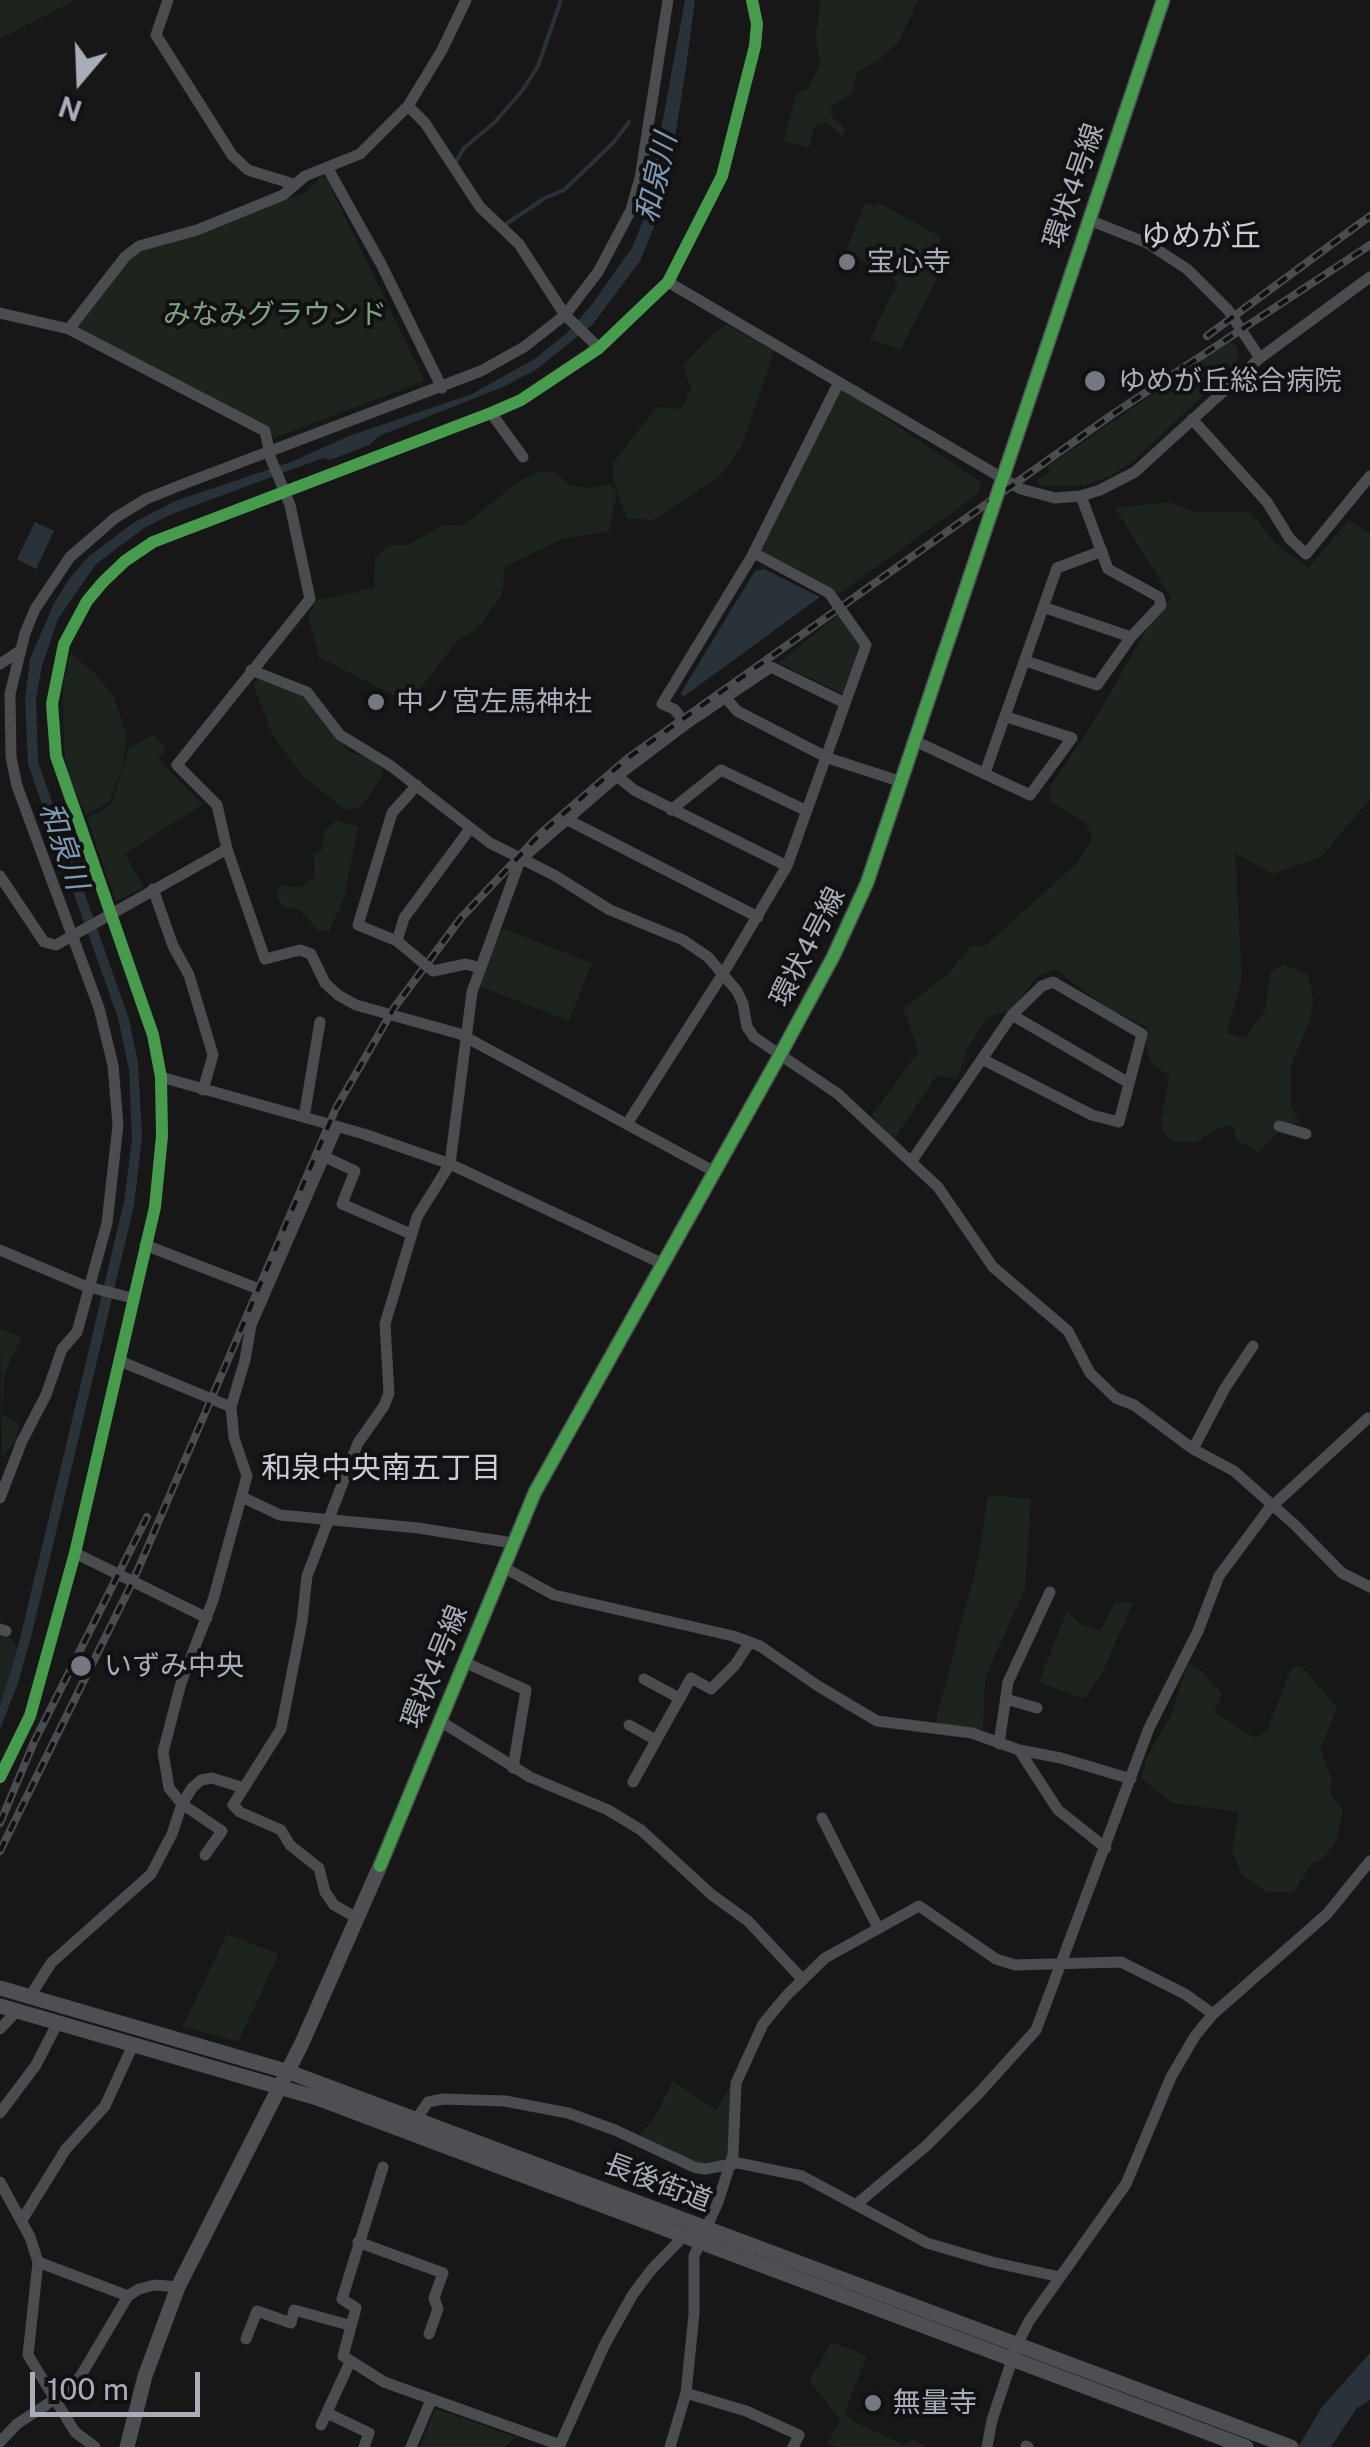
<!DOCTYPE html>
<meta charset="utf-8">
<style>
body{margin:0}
#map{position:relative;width:1370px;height:2447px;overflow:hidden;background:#171717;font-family:"Public Sans",sans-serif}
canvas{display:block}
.north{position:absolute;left:30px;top:30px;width:100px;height:100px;-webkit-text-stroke:8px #111113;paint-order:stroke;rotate:199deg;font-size:28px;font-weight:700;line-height:40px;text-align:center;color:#a8adb8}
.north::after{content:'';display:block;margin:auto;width:35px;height:45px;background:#a8adb8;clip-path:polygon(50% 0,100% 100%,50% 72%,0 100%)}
.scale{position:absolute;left:30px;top:2372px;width:170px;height:45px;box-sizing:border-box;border:5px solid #a8adb8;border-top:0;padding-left:12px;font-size:30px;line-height:35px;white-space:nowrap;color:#a8adb8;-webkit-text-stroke:8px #111113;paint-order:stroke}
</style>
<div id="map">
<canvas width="1370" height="2447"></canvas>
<div class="north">N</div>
<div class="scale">100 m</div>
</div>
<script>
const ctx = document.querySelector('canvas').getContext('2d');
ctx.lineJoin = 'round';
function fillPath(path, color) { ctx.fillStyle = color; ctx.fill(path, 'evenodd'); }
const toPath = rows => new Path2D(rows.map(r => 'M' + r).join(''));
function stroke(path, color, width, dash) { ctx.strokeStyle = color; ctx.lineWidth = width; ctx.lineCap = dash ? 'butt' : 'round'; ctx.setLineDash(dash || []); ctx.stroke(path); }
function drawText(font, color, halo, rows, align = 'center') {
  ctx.font = font + ' "Public Sans","Noto Sans JP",sans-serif'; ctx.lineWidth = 8; ctx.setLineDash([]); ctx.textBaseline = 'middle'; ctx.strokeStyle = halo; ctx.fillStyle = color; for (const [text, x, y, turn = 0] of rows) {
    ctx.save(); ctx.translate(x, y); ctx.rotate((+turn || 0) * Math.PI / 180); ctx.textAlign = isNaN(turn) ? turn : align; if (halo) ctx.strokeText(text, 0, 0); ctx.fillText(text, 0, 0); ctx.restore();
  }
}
fillPath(toPath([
 [0,0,75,0,0,39],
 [820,0,918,0,900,40,879,60,857,72,852,93,831,107,832,117,846,129,842,136,827,123,815,126,808,148,783,141,797,93,808,89,820,64,816,37],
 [321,176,326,178,425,381,274,438,271,431,78,332,76,327,136,253,305,193],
 [865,203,875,206,879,203,941,237,936,281,900,350,870,339,898,281,846,252],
 [727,325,774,351,742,446,718,478,653,520,627,518,613,479,613,463,657,407,681,409,691,389,683,365,716,331],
 [1229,342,1238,347,1237,364,1132,462,1108,477,1085,485,1040,486,1037,480,1050,471,1047,467],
 [841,388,980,482,979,493,839,594,760,552],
 [540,471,555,472,570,486,590,488,611,484,617,493,609,531,562,539,505,567,502,595,476,630,458,640,409,703,319,657,308,616,317,600,374,588,375,559,389,545,407,545,442,526,464,525,519,481],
 [1169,502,1193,512,1250,512,1273,541,1308,568,1349,520,1370,534,1370,799,1321,857,1273,874,1235,853,1242,977,1227,1033,1245,1038,1265,1011,1270,972,1284,965,1308,974,1313,997,1310,1020,1291,1065,1291,1106,1299,1122,1283,1128,1258,1152,1237,1140,1232,1125,1216,1129,1196,1142,1174,1142,1163,1132,1161,1117,1170,1076,1152,1064,1146,1049,1147,1027,1107,1008,1056,970,1039,975,1012,1009,987,1018,968,1048,957,1079,937,1075,893,1141,872,1115,919,1051,903,1009,949,973,971,946,985,946,1077,863,1093,838,1085,822,1049,801,1051,785,1090,728,1151,622,1171,598,1115,508],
 [839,614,859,645,843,694,779,663],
 [70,653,96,674,114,698,127,736,122,768,109,802,86,815,68,773,64,752,63,686],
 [257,678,296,690,314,704,328,729,349,752,374,760,384,773,362,806,346,810,302,776,272,733,254,687],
 [153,735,166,749,158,759,203,804,125,854,144,887,116,902,87,818,111,805,129,748],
 [337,820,358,827,345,895,329,932,317,930,301,910,283,907,276,896,280,886,301,887,315,877,313,853,322,851,324,830],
 [502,928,592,963,569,1021,479,986],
 [0,1329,21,1337,4,1376,2,1415,19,1423,16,1441,2,1456],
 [988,1495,1031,1499,1025,1588,985,1678,983,1730,935,1724,979,1556],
 [1115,1602,1133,1603,1102,1673,1084,1699,1039,1682,1067,1611,1080,1624,1100,1631],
 [0,1634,12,1639,17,1648,0,1707],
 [1188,1663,1200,1669,1222,1694,1214,1712,1255,1738,1267,1730,1292,1667,1301,1666,1337,1707,1320,1749,1332,1778,1329,1792,1343,1810,1337,1839,1323,1859,1312,1863,1294,1892,1267,1892,1242,1875,1232,1852,1238,1812,1172,1803,1141,1778,1147,1757,1171,1715],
 [227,1934,279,1954,238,2042,183,2026],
 [673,2081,716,2110,731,2086,729,2160,703,2163,688,2160,640,2135,654,2118],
 [832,2342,867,2356,845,2412,852,2421,905,2445,912,2439,927,2447,835,2447,828,2443,840,2420,809,2380],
 [435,2409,516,2437,505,2447,420,2447]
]), '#1d241e');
fillPath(toPath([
 [685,0,695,0,686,68,668,180,654,227,640,261,593,324,537,369,503,387,379,436,369,445,330,460,323,458,172,514,144,528,96,564,58,619,42,666,36,699,38,762,129,1019,138,1063,142,1136,134,1206,32,1633,18,1683,0,1729,0,1706,19,1643,124,1202,132,1139,129,1070,118,1018,28,764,25,701,30,659,54,603,70,578,88,557,133,523,175,501,291,462,349,436,472,394,536,358,567,333,590,307,632,248,645,216],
 [35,522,54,531,36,569,17,559],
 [764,569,820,597,683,697,681,693,731,610,755,571],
 [1370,2353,1370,2400,1357,2408,1331,2447,1298,2447,1322,2407]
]), '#2a3239');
stroke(toPath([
 [457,160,464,148,495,122,522,91,538,66,561,0],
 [506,224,545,198,564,190,614,142,629,122]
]), '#2a3239', 4);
stroke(toPath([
 [168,0,156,35,232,155,248,170,293,184],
 [408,106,425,123,480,207,519,244,565,315,599,348],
 [328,169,381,264,442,388],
 [1089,220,1147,243,1187,269,1228,310,1260,358],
 [668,282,1021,489,1055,498,1081,496,1100,490,1135,472,1260,358,1370,277],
 [0,313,69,329,265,431,271,459,290,505,310,599,177,765,217,805,227,849,56,945,44,942,0,876],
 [69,329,125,257,139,246,197,230,283,195,305,176,360,154,408,106,442,50,466,0],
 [491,413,523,457],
 [1192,419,1267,502,1290,539,1306,554,1370,476],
 [1043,607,1131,637],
 [1026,661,1097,685,1131,637,1161,605,1159,597,1108,569,1081,496],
 [0,664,18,652],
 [251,670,307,692,340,735,391,766,490,843,554,875,610,910,683,940,708,957,737,991,743,1004,747,1027,754,1037,838,1094,938,1187,993,1267,1068,1331,1090,1373,1116,1398,1134,1405,1193,1449,1234,1471,1295,1525,1342,1573,1370,1587],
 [726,698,737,711,828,758,902,782],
 [686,724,674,709,662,704,752,556,839,382],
 [915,741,1030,795,1072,738,1007,717],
 [985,773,1057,568,1102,551],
 [617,776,634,790,787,866],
 [417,785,392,813,358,925,397,941,404,918,469,830],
 [671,810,721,770,807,811],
 [566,819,758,917],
 [227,849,265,959,300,950,311,954,325,983,338,995,356,1005,460,1034,715,1172],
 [153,889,173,946,189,975,213,1055,203,1090],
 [397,941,433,971,466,964,480,968],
 [1012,1015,1129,1083],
 [161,1077,364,1134,450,1164,661,1263],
 [304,1117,320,1022],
 [627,1124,724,972,787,866,866,645,829,593,754,553],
 [1279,1126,1306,1134],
 [323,1156,355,1171,342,1204,411,1234],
 [911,1162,982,1059,1092,1115,1119,1122,1142,1034,1053,982,1042,986,1012,1015,982,1059],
 [145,1245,264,1291],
 [0,1250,85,1286,132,1298],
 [120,1361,231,1407],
 [1193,1449,1225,1388,1253,1346],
 [242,1497,280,1515,418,1528,513,1543],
 [0,1498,22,1441,46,1395,62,1349,77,1332,107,1223,118,1125,113,1065,99,1008,17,786,11,757,10,694,25,633,35,609,70,557,115,518,146,499,186,483,481,371,524,347,565,315,598,272,631,210,640,178,668,0],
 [75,1553,207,1618],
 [503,1567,554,1595,733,1636,760,1646,818,1686,877,1721,972,1733,1019,1750,1061,1758,1131,1779],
 [0,1629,6,1631],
 [464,1662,526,1690,513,1768],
 [644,1679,679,1698],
 [1006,1699,1037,1708],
 [440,1721,530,1777,608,1810,641,1830,712,1895,748,1921,803,1980],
 [629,1725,656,1740],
 [999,1744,1008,1682,1050,1592],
 [1019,1750,1058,1810,1106,1848],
 [0,1777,30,1716,75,1553,155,1207,162,1136,161,1077,153,1035,56,756,52,704,64,644,87,601,103,582,125,561,153,542,491,413,521,400,599,348,668,282,722,176,755,46,757,24,752,0],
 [633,1782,691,1678,711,1689,735,1665,750,1642],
 [822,1818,878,1928],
 [205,1855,222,1831,182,1804,169,1788,163,1752,181,1683,213,1600,247,1476,234,1438,231,1407,245,1360,251,1325,337,1127],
 [357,1918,334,1905,325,1892,319,1868,290,1845,281,1830,240,1812,233,1805,281,1729,302,1622,307,1576,358,1443,384,1406,389,1393,385,1324,417,1217,450,1164,472,992,520,860,617,776,686,724,771,667,845,703],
 [29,1998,51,1963,151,1874,172,1834,182,1804,192,1788,201,1780,212,1778,244,1788],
 [0,2029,17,2011],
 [0,2113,36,2065,58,2022],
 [417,2118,428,2102,443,2099,505,2101,568,2113,615,2130,694,2167,705,2169,738,2163,802,2176,927,2243,992,2262,1060,2277],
 [383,2167,342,2299,356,2308,343,2356,384,2382,560,2445],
 [0,2182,30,2237,38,2262,128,2296],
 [858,2203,926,2146,979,2093,1036,2030,1149,1728,1198,1631,1219,1576,1268,1510,1368,1418],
 [22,2220,66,2149,105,2106,133,2045],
 [358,2242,443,2273,434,2298,438,2309,429,2334],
 [38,2262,28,2355,75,2432,95,2447],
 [246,2339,257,2311,291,2323,294,2310,349,2325],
 [686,2393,746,2411,799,2435,793,2447],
 [327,2413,369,2433,364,2447],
 [321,2425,350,2362],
 [0,2442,17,2424,55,2399,80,2377,128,2296,139,2289,155,2285,178,2287],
 [1026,2446,1028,2447],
 [411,2447,431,2400],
 [559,2447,604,2346,633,2294,652,2269,684,2236],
 [670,2447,686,2393,694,2314,694,2256,718,2202,733,2155,736,2083,763,2024,787,1995,825,1958,919,1906,996,1959,1015,1965,1121,1962,1185,1994,1213,2014],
 [987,2447,992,2420,1017,2345,1029,2321,1126,2184,1171,2077,1195,2036,1213,2014,1327,1914,1370,1861]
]), '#4b4c50', 11);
stroke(toPath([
 [0,1988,289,2072,1291,2447],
 [0,2006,317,2098,1246,2447],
 [127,2447,145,2376,178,2287,302,2043,380,1866,535,1492,780,1055,833,957,867,883,1163,0]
]), '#4d4f52', 15);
const rail = toPath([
 [1207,336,1370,216],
 [0,1823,34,1742,147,1517],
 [0,1851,133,1581,336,1108,394,1008,461,918,541,833,628,758,1113,414,1370,245]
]);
stroke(rail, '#4b4c4f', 8);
stroke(rail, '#111113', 4, [11]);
stroke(toPath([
 [0,1777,30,1716,75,1553,155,1207,162,1136,161,1077,153,1035,56,756,52,704,64,644,87,601,103,582,125,561,153,542,491,413,521,400,599,348,668,282,722,176,755,46,757,24,752,0],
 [380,1866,535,1492,780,1055,833,957,867,883,1163,0]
]), '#469c4c', 12);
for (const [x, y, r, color] of [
 [847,262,10,"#757880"],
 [1095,381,12,"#757880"],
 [376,702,10,"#757880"],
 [81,1666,12,"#757880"],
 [873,2403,10,"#757880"]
]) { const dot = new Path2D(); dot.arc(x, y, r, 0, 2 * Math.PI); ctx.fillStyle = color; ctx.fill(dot); stroke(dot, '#111113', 4); }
drawText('28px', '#a8adb8', '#111113', [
 ["環状4号線",1074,186,-71],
 ["環状4号線",808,947,-63],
 ["環状4号線",435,1667,-68],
 ["長後街道",658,2183,21]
]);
drawText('28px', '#a8adb8', '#111113', [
 ["宝心寺",867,262],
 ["ゆめが丘総合病院",1118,381],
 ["中ノ宮左馬神社",396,702],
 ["いずみ中央",104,1666],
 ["無量寺",893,2403]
], 'left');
drawText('28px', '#7fa381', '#111113', [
 ["みなみグラウンド",275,315]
]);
drawText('italic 30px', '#7f9bb3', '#111113', [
 ["和泉川",657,178,-77],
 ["和泉川",63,846,71]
]);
drawText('30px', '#c9ccd4', '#111113', [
 ["ゆめが丘",1201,237],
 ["和泉中央南五丁目",381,1469]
]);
</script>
